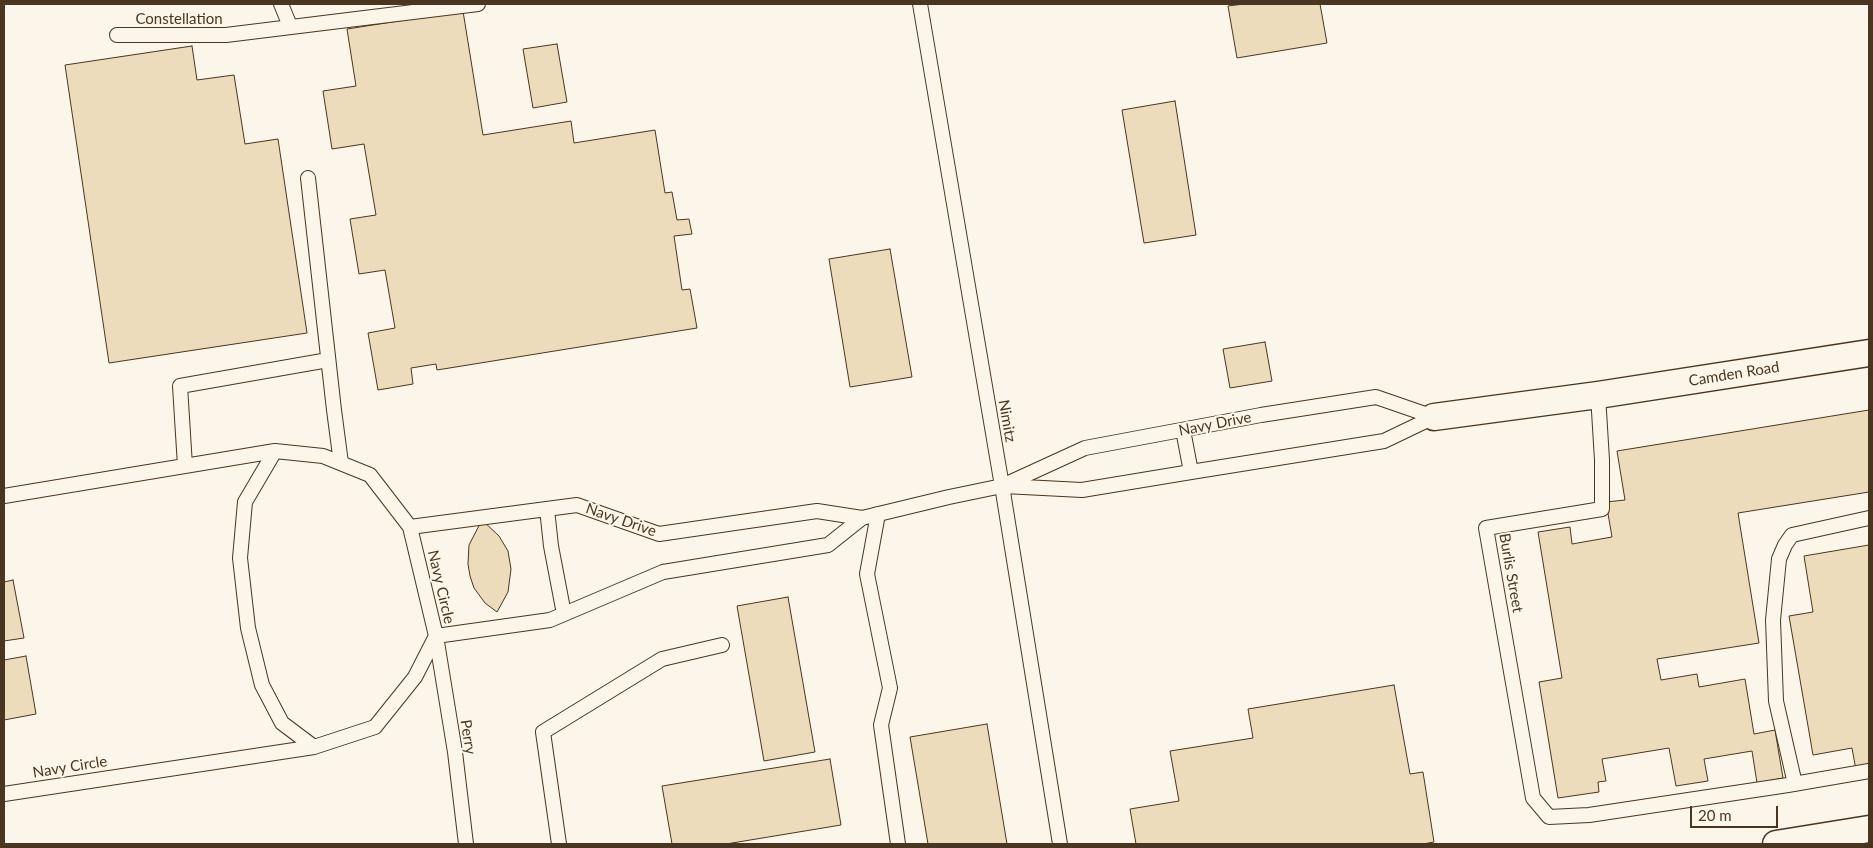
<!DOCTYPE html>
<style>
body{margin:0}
#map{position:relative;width:1873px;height:848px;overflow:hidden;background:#fbf6e9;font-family:Lato,sans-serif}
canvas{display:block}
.frame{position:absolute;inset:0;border:5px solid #4a3520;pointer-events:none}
.scale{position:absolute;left:1690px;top:806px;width:88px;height:22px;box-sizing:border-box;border:2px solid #4a3520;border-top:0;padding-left:6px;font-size:15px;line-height:18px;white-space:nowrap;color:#4a3520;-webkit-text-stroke:4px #fbf6e9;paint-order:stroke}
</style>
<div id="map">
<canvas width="1873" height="848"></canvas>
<div class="frame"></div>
<div class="scale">20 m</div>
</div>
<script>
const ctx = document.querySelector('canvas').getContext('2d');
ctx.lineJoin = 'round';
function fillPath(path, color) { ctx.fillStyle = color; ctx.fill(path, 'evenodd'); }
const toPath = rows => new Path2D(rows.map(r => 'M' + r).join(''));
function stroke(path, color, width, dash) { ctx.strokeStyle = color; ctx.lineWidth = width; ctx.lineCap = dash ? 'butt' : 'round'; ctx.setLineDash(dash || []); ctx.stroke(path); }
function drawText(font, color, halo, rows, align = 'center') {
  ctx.font = font + ' Lato,sans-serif'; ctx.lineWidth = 4; ctx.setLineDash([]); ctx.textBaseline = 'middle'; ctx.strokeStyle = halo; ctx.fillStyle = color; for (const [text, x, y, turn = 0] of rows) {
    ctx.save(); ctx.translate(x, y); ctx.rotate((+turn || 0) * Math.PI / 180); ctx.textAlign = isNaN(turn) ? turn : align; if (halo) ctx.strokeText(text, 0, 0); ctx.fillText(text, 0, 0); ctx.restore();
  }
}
const building = toPath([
 [1244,4,1320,4,1327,43,1237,58,1228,6,1244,4],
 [463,11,483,135,571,121,574,143,655,130,665,193,672,192,677,220,689,219,692,234,674,236,682,290,690,289,697,328,437,370,436,364,411,368,413,384,378,390,368,333,395,328,385,270,359,274,350,219,376,215,364,144,332,149,323,91,356,86,347,29,463,11],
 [557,44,567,102,533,108,523,49,557,44],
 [192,46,197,80,234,75,245,144,278,139,307,333,109,363,65,65,192,46],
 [1175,101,1196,235,1144,243,1122,110,1175,101],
 [890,249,912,377,850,387,829,259,890,249],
 [1265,342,1272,381,1230,388,1223,349,1265,342],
 [1869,410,1869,492,1738,513,1759,643,1657,659,1661,680,1697,674,1699,687,1745,679,1754,734,1775,730,1783,778,1757,783,1752,751,1704,759,1708,781,1676,786,1669,748,1602,759,1606,781,1598,782,1599,792,1558,798,1539,682,1562,678,1538,532,1570,527,1572,544,1612,537,1606,502,1625,500,1617,451,1869,410],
 [482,520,499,536,508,551,511,569,508,592,497,612,485,603,474,588,470,576,468,564,469,545,482,520],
 [1869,545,1869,768,1856,770,1852,748,1813,755,1789,616,1813,612,1804,556,1869,545],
 [13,580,24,638,4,641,4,582,13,580],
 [788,597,815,752,764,761,737,606,788,597],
 [26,656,36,714,4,720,4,660,26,656],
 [1394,685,1410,774,1423,772,1434,842,1423,844,1136,844,1130,809,1179,801,1170,751,1253,738,1248,709,1394,685],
 [987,724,1007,844,928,844,910,737,987,724],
 [830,759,841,825,726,844,672,844,662,786,830,759]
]);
fillPath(building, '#ecdcbc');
stroke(building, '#4a3520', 1);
const lane = toPath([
 [281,4,290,26],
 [920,4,1003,492,1060,844],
 [117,35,226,35,478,4],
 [308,178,334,410,341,463],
 [1598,395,1602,460,1602,509,1486,528,1533,798,1549,817,1589,815,1788,785,1869,771],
 [1183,430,1191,472],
 [275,451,245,502,240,558,248,628,262,685,282,723,314,747],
 [185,466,180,386,328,360],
 [1004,486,1082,490,1191,472,1384,441,1434,417],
 [4,496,275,451,323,456,370,475,410,527,436,636,415,677,375,727,314,747,4,794],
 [547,509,551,546,564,614],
 [878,514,867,574,890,688,881,725,898,844],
 [410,527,577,505,659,534,817,511,862,518,949,497,1002,486,1085,448,1261,415,1376,397,1434,417],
 [1795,784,1776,701,1773,620,1779,559,1785,545,1792,535,1869,518],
 [466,844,455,752,436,636,550,620,663,572,828,545,862,518],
 [559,844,543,732,662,659,722,645]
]);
const street = toPath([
 [1434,417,1598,395,1869,353],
 [1776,844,1869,829]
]);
stroke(lane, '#4a3520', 16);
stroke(street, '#4a3520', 29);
stroke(lane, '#fbf6e9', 14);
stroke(street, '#fbf6e9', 26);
drawText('15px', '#4a3520', '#fbf6e9', [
 ["Constellation",179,19],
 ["Camden Road",1734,374,-9],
 ["Nimitz",1007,421,80],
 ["Navy Drive",1215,424,-11],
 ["Navy Drive",621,520,19],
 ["Burlis Street",1511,573,80],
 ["Navy Circle",441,587,77],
 ["Perry",468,737,81],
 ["Navy Circle",70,767,-9]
]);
</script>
